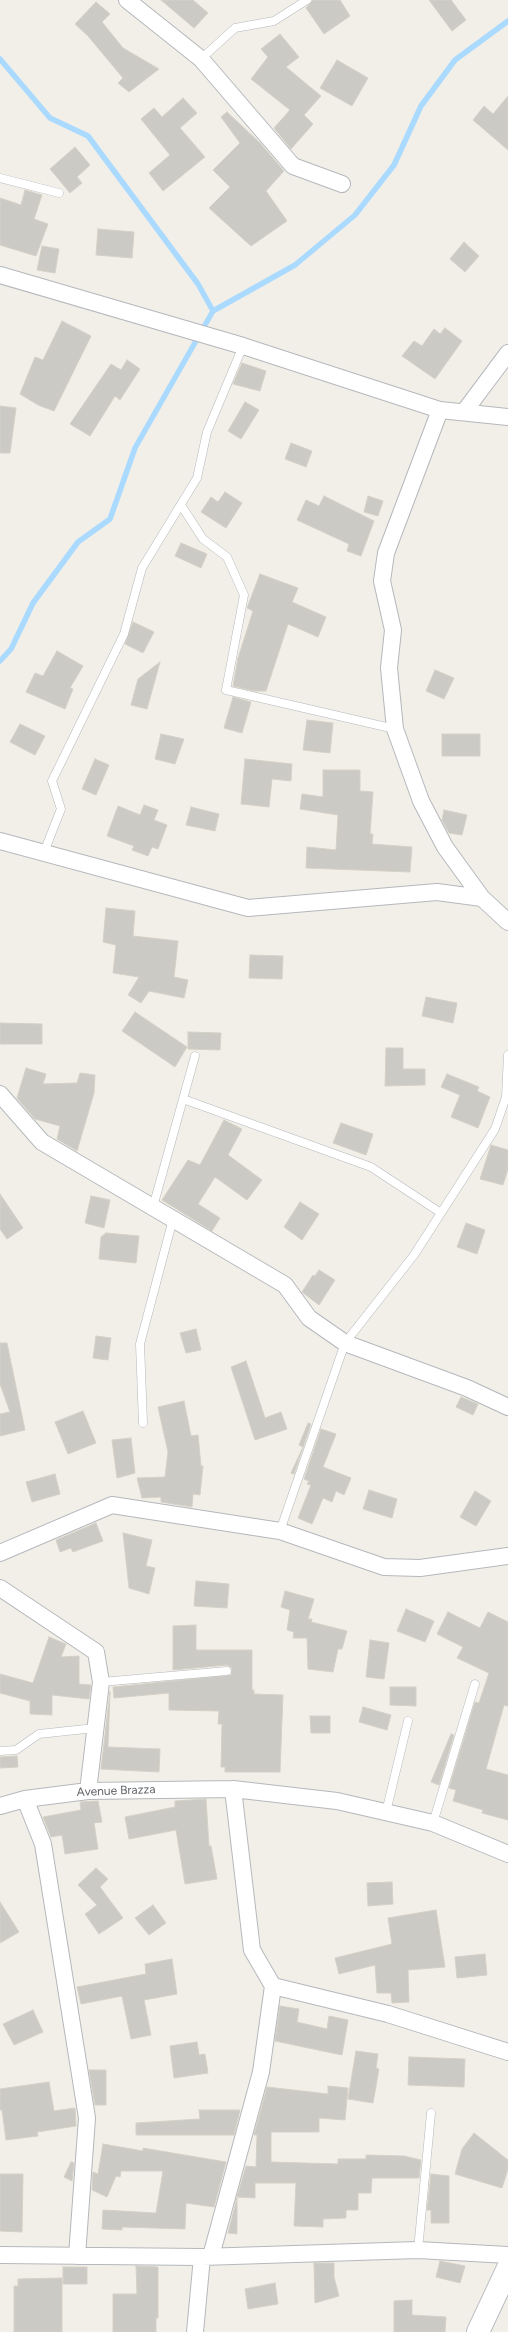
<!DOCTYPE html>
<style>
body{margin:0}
canvas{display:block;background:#f1efe8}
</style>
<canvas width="508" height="2332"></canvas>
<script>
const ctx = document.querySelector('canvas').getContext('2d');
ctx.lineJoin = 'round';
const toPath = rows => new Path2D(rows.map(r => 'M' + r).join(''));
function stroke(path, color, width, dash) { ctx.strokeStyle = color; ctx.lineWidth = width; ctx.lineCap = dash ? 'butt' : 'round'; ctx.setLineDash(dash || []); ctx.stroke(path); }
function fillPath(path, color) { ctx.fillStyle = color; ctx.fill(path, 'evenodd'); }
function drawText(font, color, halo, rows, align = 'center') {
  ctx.font = font + ' Figtree,sans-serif'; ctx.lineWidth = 5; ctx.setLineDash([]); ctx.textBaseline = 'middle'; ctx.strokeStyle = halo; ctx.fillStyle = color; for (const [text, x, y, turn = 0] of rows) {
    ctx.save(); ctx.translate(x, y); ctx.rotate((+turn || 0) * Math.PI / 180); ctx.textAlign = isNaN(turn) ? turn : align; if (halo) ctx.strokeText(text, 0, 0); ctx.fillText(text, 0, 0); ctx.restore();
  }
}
stroke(toPath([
 [0,59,50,118,88,136,198,284,213,311],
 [0,661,11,649,33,603,78,542,110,519,135,448,213,311,295,265,355,215,394,165,421,106,455,60,508,21]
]), '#aadaff', 5.5);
const building = toPath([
 [161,0,193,0,208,13,194,28,161,0],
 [313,0,340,0,350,16,324,34,306,8,313,0],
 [429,0,451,0,466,20,452,31,429,0],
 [96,2,110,14,102,22,123,48,159,69,129,92,118,83,123,78,88,36,75,24,96,2],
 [280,34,299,57,286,67,321,96,304,115,313,124,291,149,274,128,290,110,251,79,268,57,261,49,280,34],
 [337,60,368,78,352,106,320,88,337,60],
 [508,96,508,150,473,120,484,106,493,114,508,96],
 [183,98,197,113,180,128,205,157,163,191,149,173,170,155,141,119,154,108,162,117,183,98],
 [227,112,260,143,284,171,266,191,287,221,251,246,209,208,230,187,213,170,240,143,221,117,227,112],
 [75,147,90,165,77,177,82,183,70,193,50,169,75,147],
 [25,190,42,195,34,219,48,224,36,256,0,245,0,198,21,205,25,190],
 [98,229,134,232,132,258,96,255,98,229],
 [464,242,479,256,465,272,450,259,464,242],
 [42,246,59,249,55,273,37,270,42,246],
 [62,321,91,336,54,411,38,405,20,394,35,357,43,360,62,321],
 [445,328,462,341,435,379,402,356,414,341,422,346,434,329,440,334,445,328],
 [127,360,140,369,120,400,115,396,90,436,70,424,111,364,121,370,127,360],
 [242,363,266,371,260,391,233,384,242,363],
 [245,402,259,410,241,439,228,431,245,402],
 [0,406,16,408,10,453,0,453,0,406],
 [291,443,312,451,306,467,285,459,291,443],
 [225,492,242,503,226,528,201,512,211,497,218,502,225,492],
 [324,496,374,521,361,556,347,551,349,544,297,520,306,500,319,506,324,496],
 [368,496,383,501,378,516,364,512,368,496],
 [181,543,207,554,201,568,175,556,181,543],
 [260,574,298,588,292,602,326,617,318,637,288,624,266,691,254,691,233,686,238,658,253,611,247,608,260,574],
 [133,622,154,632,143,653,125,644,133,622],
 [57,651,83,666,70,688,73,689,65,709,26,692,35,673,43,676,57,651],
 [160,662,147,709,131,705,138,679,160,662],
 [435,670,454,678,444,699,426,691,435,670],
 [233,697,251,702,242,733,224,728,233,697],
 [307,720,333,723,330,753,303,750,307,720],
 [20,724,45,736,35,755,10,742,20,724],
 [161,734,184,739,175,764,155,759,161,734],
 [442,734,480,734,480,756,442,756,442,734],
 [95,759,109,765,96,795,82,789,95,759],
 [245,759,292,764,291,781,272,779,269,807,241,804,245,759],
 [323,770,360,770,360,791,373,792,370,834,373,834,372,844,412,847,410,872,306,868,307,847,336,850,338,815,300,809,302,794,323,797,323,770],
 [144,805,158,810,154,820,167,825,158,849,152,847,148,856,132,850,134,846,107,836,118,806,140,815,144,805],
 [191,807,219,814,215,831,186,825,191,807],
 [444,810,467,815,462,835,449,833,442,820,444,810],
 [106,908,135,911,133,936,178,941,174,977,188,980,184,998,149,991,141,1003,128,995,139,977,113,973,116,945,103,942,106,908],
 [250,955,283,956,282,979,249,978,250,955],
 [426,997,457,1003,453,1023,422,1016,426,997],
 [135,1012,187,1047,175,1067,122,1031,135,1012],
 [0,1023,42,1024,42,1044,0,1044,0,1023],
 [188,1032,221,1033,220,1050,188,1049,188,1032],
 [386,1048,403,1048,403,1069,425,1069,425,1085,385,1086,386,1048],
 [26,1068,46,1074,43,1084,77,1083,80,1073,95,1075,94,1093,77,1151,57,1139,60,1126,35,1119,17,1098,26,1068],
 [447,1074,479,1087,477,1091,490,1097,478,1128,451,1117,460,1095,441,1087,447,1074],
 [224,1120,242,1129,228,1155,262,1180,247,1200,215,1177,198,1204,220,1218,212,1231,162,1200,188,1160,200,1165,224,1120],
 [341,1123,373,1134,366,1155,333,1143,341,1123],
 [491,1145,508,1150,508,1169,503,1185,480,1179,491,1145],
 [0,1194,23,1228,7,1239,0,1229,0,1194],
 [91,1196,110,1200,104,1228,85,1223,91,1196],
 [300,1202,319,1214,302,1240,284,1227,300,1202],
 [466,1223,485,1230,477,1254,457,1247,466,1223],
 [106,1233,139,1236,136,1263,99,1259,101,1237,106,1233],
 [319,1270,335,1280,319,1305,302,1292,313,1275,315,1276,319,1270],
 [196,1329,201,1350,186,1353,180,1333,196,1329],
 [96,1336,111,1338,108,1360,93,1358,96,1336],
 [0,1343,7,1343,25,1430,0,1436,0,1414,10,1412,0,1384,0,1343],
 [246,1361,265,1418,281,1412,287,1429,255,1440,231,1367,246,1361],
 [461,1397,478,1404,473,1415,456,1407,461,1397],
 [184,1401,191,1436,198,1435,201,1466,203,1466,200,1495,193,1494,192,1507,161,1502,161,1497,142,1498,137,1478,165,1477,168,1452,158,1407,184,1401],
 [83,1411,96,1443,68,1454,55,1422,83,1411],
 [308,1423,311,1424,294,1474,291,1473,303,1447,299,1445,308,1423],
 [321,1429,336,1434,323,1467,351,1478,344,1495,336,1491,332,1502,323,1498,312,1524,298,1518,311,1485,307,1484,309,1481,304,1479,321,1429],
 [131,1438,135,1473,117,1478,112,1440,131,1438],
 [55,1474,60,1494,32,1502,26,1482,55,1474],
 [369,1490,397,1499,392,1518,363,1509,369,1490],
 [475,1491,491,1501,476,1526,460,1517,475,1491],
 [96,1523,103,1541,73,1552,71,1548,60,1552,56,1540,96,1523],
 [123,1533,152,1540,146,1566,155,1568,149,1594,129,1588,123,1533],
 [196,1581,229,1584,227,1608,194,1606,196,1581],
 [285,1591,314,1599,308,1619,312,1619,311,1622,347,1631,342,1649,338,1649,333,1672,308,1669,307,1638,293,1638,294,1632,287,1630,290,1610,281,1607,285,1591],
 [406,1609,434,1621,425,1642,397,1631,406,1609],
 [448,1612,480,1628,488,1612,508,1622,508,1706,504,1705,486,1769,508,1775,508,1820,482,1813,483,1810,453,1801,456,1790,449,1788,475,1702,479,1703,489,1673,457,1658,463,1647,437,1634,448,1612],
 [196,1625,196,1650,252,1650,252,1690,254,1690,254,1694,283,1695,280,1772,225,1772,225,1767,221,1767,222,1724,218,1724,219,1711,169,1710,169,1693,114,1698,113,1687,231,1675,232,1668,227,1665,173,1670,173,1626,196,1625],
 [49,1637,66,1644,61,1657,79,1656,79,1684,91,1685,89,1699,52,1695,52,1715,30,1714,30,1701,0,1693,0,1674,33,1683,49,1637],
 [370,1640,389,1643,384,1679,366,1677,370,1640],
 [390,1687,416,1687,416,1706,390,1705,390,1687],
 [110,1692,108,1747,160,1749,159,1772,101,1769,110,1692],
 [363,1707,391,1715,387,1730,359,1722,363,1707],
 [310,1716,330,1716,330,1733,311,1733,310,1716],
 [451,1734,454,1735,439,1785,431,1782,451,1734],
 [17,1756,18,1767,0,1768,0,1757,17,1756],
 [206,1799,209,1846,211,1846,217,1879,185,1884,176,1830,129,1839,125,1817,175,1807,175,1801,206,1799],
 [98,1801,102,1822,94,1823,98,1849,65,1854,62,1835,51,1837,43,1817,81,1810,80,1802,98,1801],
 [96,1868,108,1879,100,1887,123,1918,99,1934,85,1914,97,1905,78,1885,96,1868],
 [392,1882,393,1904,368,1906,367,1883,392,1882],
 [0,1902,19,1932,0,1943,0,1902],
 [153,1905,166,1923,149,1935,135,1918,153,1905],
 [436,1910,445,1967,408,1970,409,2002,392,2003,391,1993,377,1993,375,1965,339,1974,335,1958,392,1944,388,1918,436,1910],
 [485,1954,487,1975,457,1978,455,1957,485,1954],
 [172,1959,177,1994,144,2000,151,2035,131,2039,122,1996,81,2004,77,1987,146,1974,145,1964,172,1959],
 [280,2006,299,2009,297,2022,327,2029,329,2016,348,2020,342,2055,275,2041,280,2006],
 [33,2010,43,2032,14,2045,3,2024,33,2010],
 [197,2042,199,2055,205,2054,208,2073,174,2078,170,2046,197,2042],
 [356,2051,378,2054,376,2068,379,2069,373,2103,348,2099,356,2051],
 [409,2057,465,2059,464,2087,408,2085,409,2057],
 [89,2070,106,2070,106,2105,95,2105,89,2070],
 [49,2082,54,2111,75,2108,76,2126,37,2132,38,2136,6,2140,2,2110,0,2110,0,2089,49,2082],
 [328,2086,348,2088,345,2120,319,2118,319,2132,271,2132,271,2162,338,2164,338,2159,366,2159,366,2155,404,2156,421,2160,419,2178,372,2178,371,2193,358,2193,358,2210,346,2210,346,2218,323,2219,323,2227,294,2226,296,2183,255,2183,255,2198,237,2197,246,2166,256,2167,257,2135,254,2135,267,2087,328,2094,328,2086],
 [199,2110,240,2110,234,2135,136,2135,136,2123,200,2119,199,2110],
 [474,2133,508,2160,508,2169,502,2188,455,2174,462,2149,474,2133],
 [103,2144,143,2151,143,2148,226,2162,214,2207,186,2203,185,2229,122,2227,122,2230,102,2229,103,2210,156,2213,163,2171,121,2171,120,2177,116,2176,107,2197,92,2190,93,2172,98,2174,103,2144],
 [71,2162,74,2163,72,2181,64,2177,71,2162],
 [0,2174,23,2174,22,2232,0,2231,0,2174],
 [431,2174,449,2176,449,2223,431,2223,431,2210,427,2210,431,2174],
 [237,2198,237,2234,228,2233,237,2198],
 [440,2261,465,2266,460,2283,436,2277,440,2261],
 [314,2263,334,2263,334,2277,339,2296,315,2303,314,2263],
 [136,2266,158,2267,158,2318,156,2318,156,2332,113,2332,113,2294,137,2294,136,2266],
 [63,2267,87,2267,87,2284,63,2284,63,2267],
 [62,2278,62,2332,14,2332,14,2286,18,2286,18,2279,62,2278],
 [275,2283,278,2304,248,2309,245,2289,275,2283],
 [412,2300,412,2315,446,2317,445,2332,394,2332,394,2301,412,2300]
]);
fillPath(building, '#cccac5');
stroke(building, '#d6d1c6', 1);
const lane = toPath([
 [201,59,235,28,274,21,307,0],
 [0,178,59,193],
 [181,505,203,539,227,557,244,595,226,690,395,729],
 [44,852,61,809,52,781,124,634,142,568,197,478,207,432,243,346],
 [183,1099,371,1167,441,1213],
 [153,1207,195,1056],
 [143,1423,140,1344,173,1219],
 [280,1531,345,1343,414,1255,495,1129,506,1097,508,1055],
 [101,1682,227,1671],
 [0,1751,16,1750,39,1734,95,1728],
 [386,1812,408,1721],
 [433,1823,475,1684],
 [418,2250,431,2113]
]);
const street = toPath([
 [127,0,201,59,293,166,342,184],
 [0,275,243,346,440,410,508,417],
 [440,410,386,553,382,581,393,630,389,668,395,729,421,801,445,847,482,898,508,922],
 [464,412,508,353],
 [0,841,248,908,437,892,482,898],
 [0,1094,42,1142,285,1285,309,1318,345,1343,467,1388,508,1407],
 [0,1553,112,1505,280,1531,384,1567,420,1568,508,1556],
 [0,1588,96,1652,101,1682,88,1791],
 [233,1789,252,1950,273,1986,388,2014,508,2052],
 [25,1799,43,1844,87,2118,77,2256],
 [0,1806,25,1799,88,1791,233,1789,337,1801,433,1823,508,1854],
 [0,2255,202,2257,418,2250,508,2255],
 [211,2256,261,2072,273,1986],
 [195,2332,202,2257]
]);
const secondary = toPath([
 [478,2332,508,2268]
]);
stroke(lane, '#b5b8bc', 9);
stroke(street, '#b5b8bc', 18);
stroke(secondary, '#b6babf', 24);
stroke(lane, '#fff', 8);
stroke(street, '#fff', 16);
stroke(secondary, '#fff', 22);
drawText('12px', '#5f6368', '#fff', [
 ["Avenue Brazza",116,1791,-2]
]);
</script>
